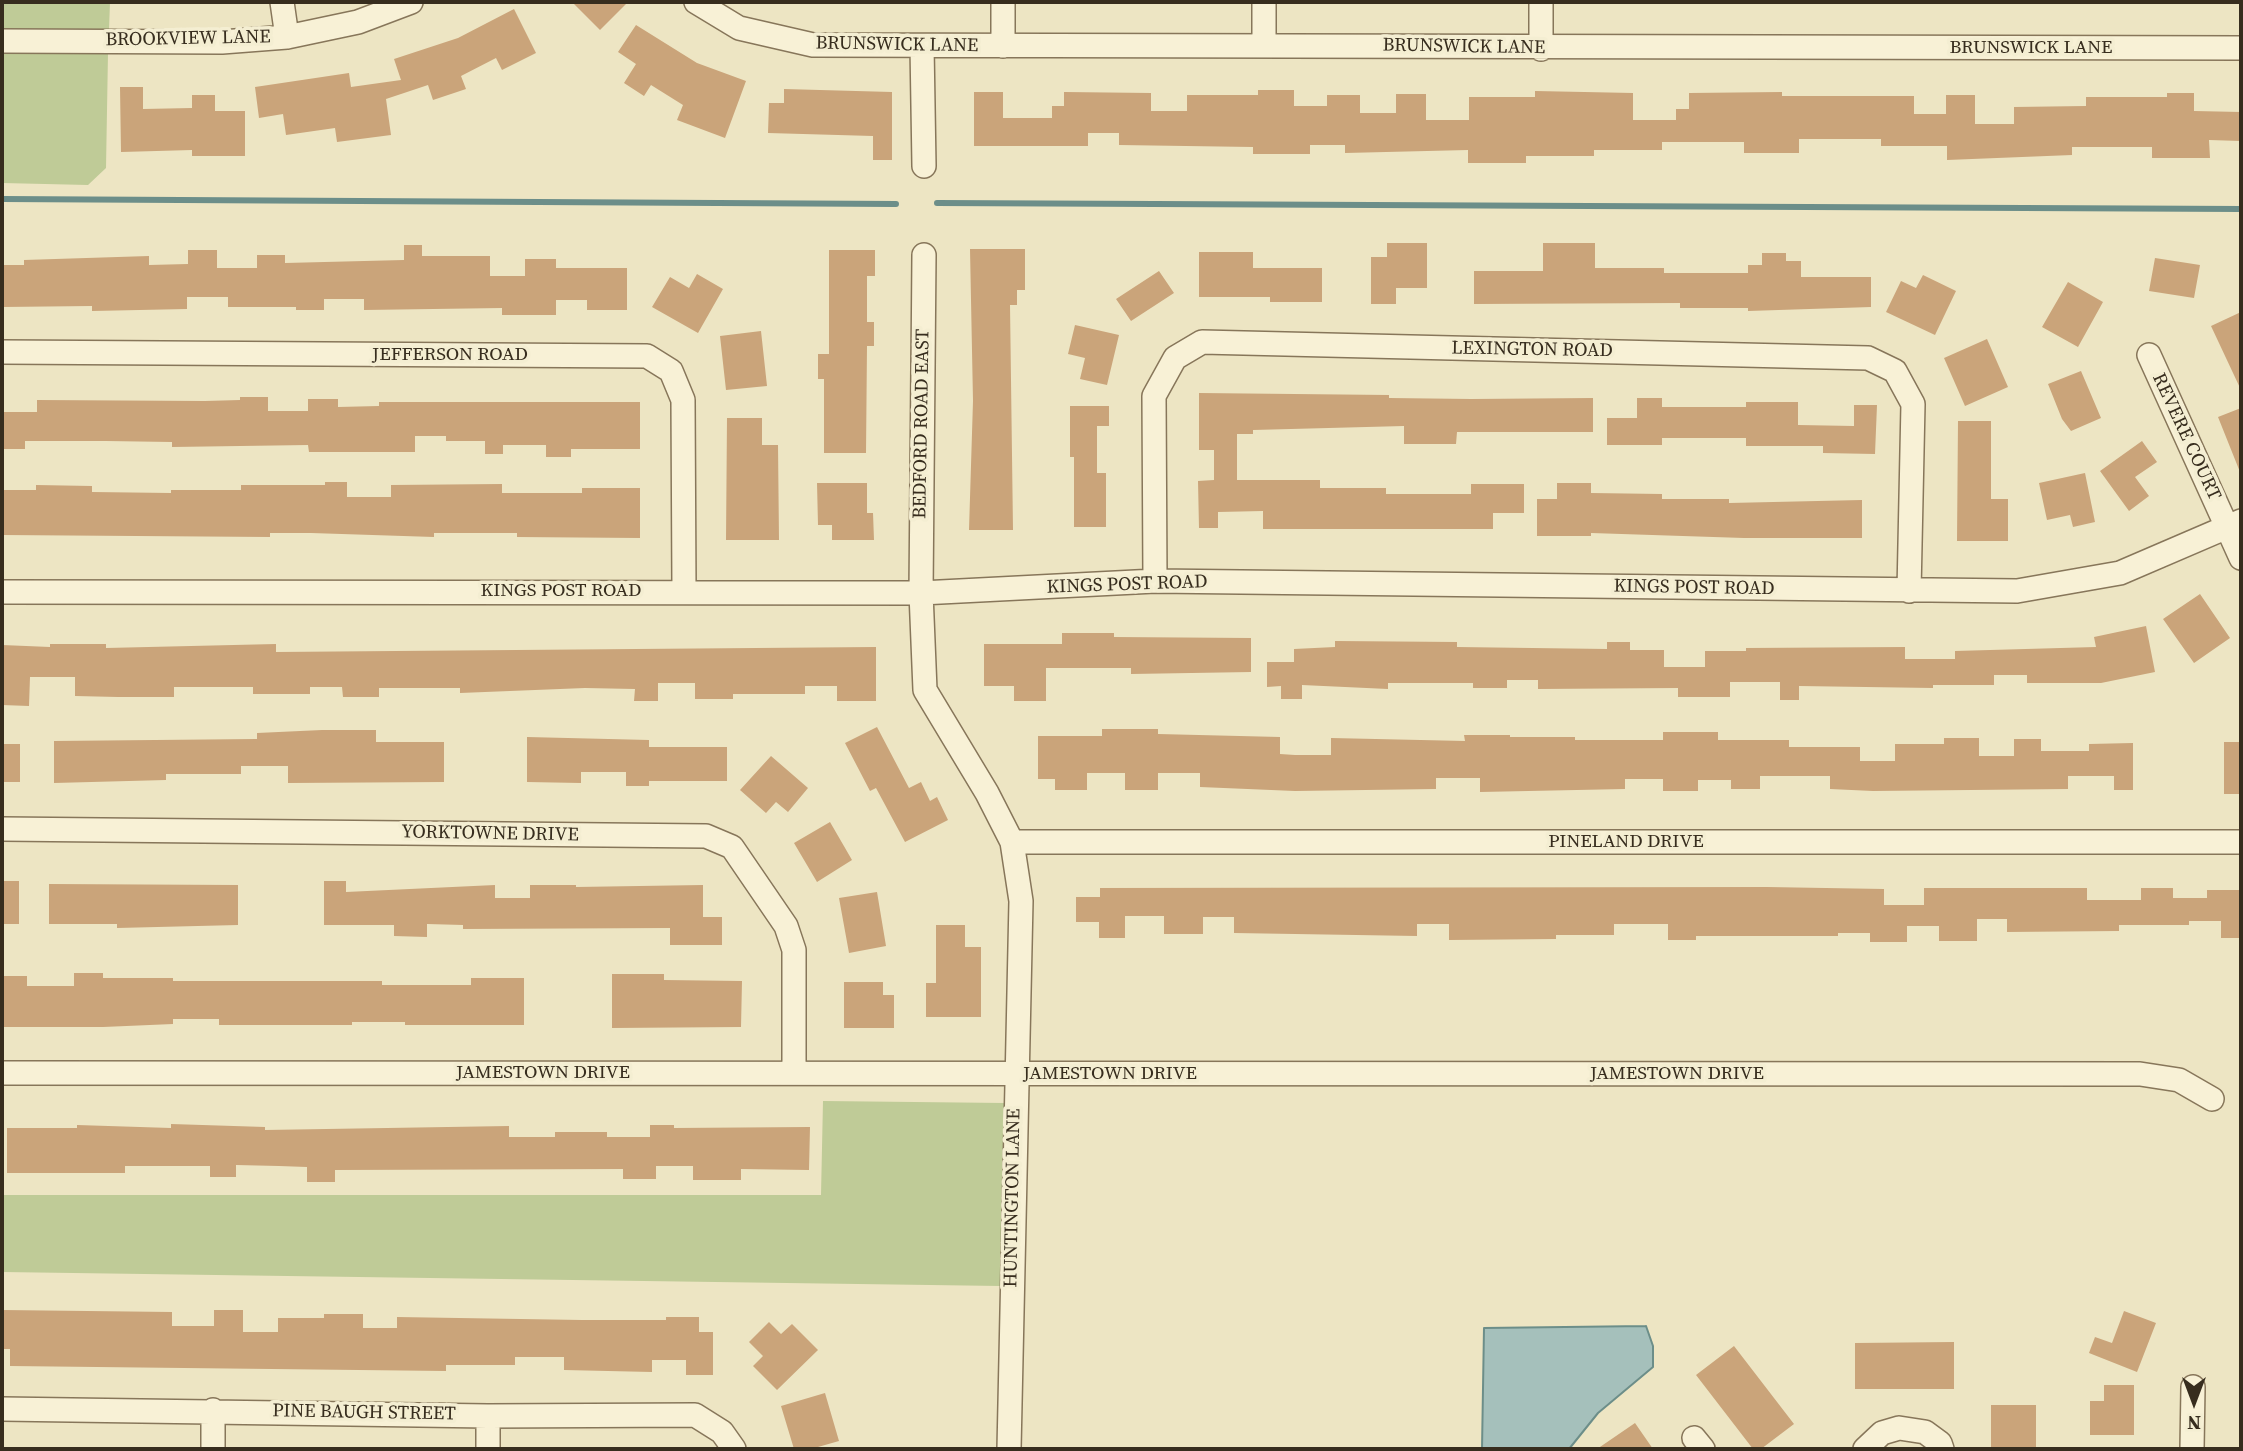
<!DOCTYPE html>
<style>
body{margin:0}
#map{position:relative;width:2243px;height:1451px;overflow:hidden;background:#ede5c3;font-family:"Source Serif 4",serif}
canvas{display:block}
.frame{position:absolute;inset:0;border:4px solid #372d1e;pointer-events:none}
.north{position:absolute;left:2159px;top:1367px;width:70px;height:70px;-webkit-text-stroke:5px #f4eed2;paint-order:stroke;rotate:180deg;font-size:19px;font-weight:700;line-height:28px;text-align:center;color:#372d1e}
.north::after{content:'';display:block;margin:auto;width:24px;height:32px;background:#372d1e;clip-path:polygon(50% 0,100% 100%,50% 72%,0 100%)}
</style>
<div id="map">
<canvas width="2243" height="1451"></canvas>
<div class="frame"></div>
<div class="north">N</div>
</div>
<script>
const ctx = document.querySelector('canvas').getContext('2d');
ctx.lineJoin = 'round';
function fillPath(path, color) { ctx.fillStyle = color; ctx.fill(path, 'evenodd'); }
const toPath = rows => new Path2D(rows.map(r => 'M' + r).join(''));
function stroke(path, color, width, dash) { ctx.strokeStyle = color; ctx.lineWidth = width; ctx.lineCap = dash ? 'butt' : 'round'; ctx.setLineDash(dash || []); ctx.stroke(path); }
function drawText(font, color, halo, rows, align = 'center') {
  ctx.font = font + ' "Source Serif 4",serif'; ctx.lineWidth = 7; ctx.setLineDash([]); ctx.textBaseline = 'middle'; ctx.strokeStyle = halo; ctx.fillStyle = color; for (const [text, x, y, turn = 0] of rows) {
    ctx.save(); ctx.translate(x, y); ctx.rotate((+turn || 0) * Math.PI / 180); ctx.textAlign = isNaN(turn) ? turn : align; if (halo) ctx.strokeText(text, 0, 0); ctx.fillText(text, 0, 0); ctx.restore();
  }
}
fillPath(toPath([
 [2,2,110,2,109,30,2,29],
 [2,52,108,53,106,168,88,185,2,183],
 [823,1101,1005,1103,1001,1286,2,1272,2,1195,821,1195]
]), '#bfcb97');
const water = toPath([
 [1646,1326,1653,1346,1653,1367,1598,1413,1569,1449,1482,1449,1484,1328,1646,1326]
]);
fillPath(water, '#a5c0bb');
stroke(water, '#6c8e89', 2);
stroke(toPath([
 [2,199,896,204],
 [937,203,2241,209]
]), '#6c8e89', 6);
fillPath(toPath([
 [572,2,628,2,600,30],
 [514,9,536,53,502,70,496,58,461,76,466,89,433,100,428,85,386,99,391,135,337,142,335,128,286,135,283,114,259,118,255,87,349,73,351,87,401,80,394,59,458,38],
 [636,25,697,63,746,81,725,138,677,120,683,105,651,85,644,96,624,83,636,64,618,52],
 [120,87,143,87,143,109,192,108,192,95,215,95,215,111,245,111,245,156,192,156,192,150,121,152],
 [784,89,892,92,892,160,873,160,873,136,768,133,769,103,784,103],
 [1258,90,1294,90,1294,106,1327,106,1327,95,1360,95,1360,113,1396,113,1396,94,1426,94,1426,120,1469,120,1469,97,1535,97,1535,91,1633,93,1633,120,1676,120,1676,109,1689,109,1689,93,1782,92,1782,96,1914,96,1914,114,1946,114,1946,95,1975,95,1975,124,2014,124,2014,107,2086,106,2086,97,2167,97,2167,93,2194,93,2194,111,2241,112,2241,141,2209,140,2210,158,2152,158,2152,147,2072,147,2072,155,1947,160,1947,146,1881,146,1881,139,1799,139,1799,153,1744,153,1744,142,1662,142,1662,150,1594,150,1594,156,1526,156,1526,163,1468,163,1468,150,1345,153,1345,145,1310,145,1310,154,1253,154,1253,147,1119,145,1119,133,1088,133,1088,146,974,146,974,92,1003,92,1003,118,1052,118,1052,106,1064,106,1064,92,1151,93,1151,111,1187,111,1187,95,1258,95],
 [1387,243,1427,243,1427,288,1396,288,1396,304,1371,304,1371,257,1387,257],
 [1543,243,1595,243,1595,268,1664,268,1664,273,1748,273,1748,265,1762,265,1762,253,1786,253,1786,261,1801,261,1801,277,1871,277,1871,307,1748,311,1748,308,1680,308,1680,303,1474,304,1474,271,1543,271],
 [404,245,422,245,422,256,490,256,490,276,525,276,525,259,556,259,556,268,627,268,627,310,587,310,587,300,556,300,556,315,502,315,502,308,364,310,364,299,324,299,324,310,296,310,296,307,228,307,228,297,187,297,187,309,92,311,92,306,2,307,2,265,24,265,24,260,149,256,149,265,188,264,188,250,217,250,217,268,257,268,257,255,285,255,285,263,404,260],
 [970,249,1025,249,1025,290,1017,290,1017,305,1010,305,1013,530,969,530,973,401],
 [829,250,875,250,875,276,867,276,867,322,874,322,874,346,867,346,866,453,824,453,824,379,818,379,818,354,829,354],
 [1199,252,1253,252,1253,268,1322,268,1322,302,1270,302,1270,297,1199,297],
 [2155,258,2200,265,2194,298,2149,291],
 [1159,271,1174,293,1131,321,1116,299],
 [697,274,723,289,698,333,652,307,670,277,689,288],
 [1923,275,1956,291,1935,335,1886,312,1901,281,1916,288],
 [2068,282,2103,302,2078,347,2042,327],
 [2241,312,2241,390,2211,326],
 [1075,325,1119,335,1107,385,1080,379,1085,358,1068,354],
 [761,331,767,386,726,390,720,336],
 [1987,339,2008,387,1965,406,1944,358],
 [2081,371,2101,418,2071,431,2062,419,2048,384],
 [1199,393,1389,395,1389,398,1472,399,1593,398,1593,432,1457,432,1456,444,1404,444,1404,426,1253,430,1253,434,1237,434,1237,480,1320,480,1320,488,1386,488,1386,494,1471,494,1471,484,1524,484,1524,513,1493,513,1493,529,1263,529,1263,511,1218,512,1218,528,1199,528,1198,481,1214,480,1214,450,1199,450],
 [240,397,268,397,268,411,308,411,308,399,338,399,338,407,379,406,379,402,640,402,640,449,571,449,571,457,546,457,546,445,503,445,503,454,485,454,485,441,446,441,446,436,415,436,415,452,309,452,308,445,172,447,172,442,106,441,25,441,25,449,2,449,2,412,37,412,37,400,205,401,240,400],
 [1637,398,1662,398,1662,407,1746,407,1746,402,1798,402,1798,425,1854,426,1854,405,1877,405,1875,454,1823,453,1823,446,1746,446,1746,438,1662,438,1662,445,1607,445,1607,418,1637,418],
 [1070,406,1109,406,1109,426,1097,426,1097,473,1106,473,1106,527,1074,527,1074,457,1070,457],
 [2241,408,2241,472,2240,472,2218,417],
 [727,418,762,418,762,445,778,445,779,540,726,540],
 [1958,421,1991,421,1991,499,2008,499,2008,541,1957,541],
 [2142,441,2157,462,2135,477,2149,496,2129,511,2100,471],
 [2085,473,2095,522,2073,527,2070,515,2047,520,2039,483],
 [325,482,347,482,347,497,391,497,391,485,502,484,502,493,582,493,582,488,640,488,640,538,517,537,517,533,434,533,434,537,311,533,270,533,270,537,2,535,2,490,36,490,36,485,92,486,92,492,171,493,171,490,241,490,241,485,325,485],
 [817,483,867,483,867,513,873,513,874,540,832,540,832,525,818,525],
 [1557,483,1591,483,1591,493,1662,494,1662,499,1729,499,1729,503,1862,500,1862,538,1744,538,1591,533,1591,536,1537,536,1537,499,1557,499],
 [2200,594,2230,638,2194,663,2163,619],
 [2146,626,2155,672,2101,683,2027,683,2027,675,1994,675,1994,685,1933,685,1933,688,1799,686,1799,700,1780,700,1780,682,1730,682,1730,697,1678,697,1678,688,1538,689,1538,680,1507,680,1507,688,1473,688,1473,683,1388,683,1388,689,1302,685,1302,699,1281,699,1281,686,1267,687,1267,662,1294,662,1294,649,1335,647,1335,641,1457,642,1457,647,1607,649,1607,642,1630,642,1630,650,1664,650,1664,667,1705,667,1705,651,1746,651,1746,648,1905,647,1905,659,1955,659,1955,651,2096,647,2094,637],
 [1062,633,1114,633,1114,637,1251,638,1251,672,1131,674,1131,668,1046,668,1046,701,1014,701,1014,686,984,686,984,644,1062,644],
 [50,644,106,644,106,648,276,644,276,652,876,647,876,701,837,701,837,686,805,686,805,694,733,694,733,699,695,699,695,683,658,683,658,701,634,701,635,689,585,688,460,693,460,688,379,688,379,697,343,697,342,687,310,687,310,694,253,694,253,687,174,687,174,697,118,697,75,696,75,677,30,677,29,706,2,705,2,645,50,647],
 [877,727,909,788,921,782,930,801,937,797,948,820,905,842,876,788,870,791,845,743],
 [1102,729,1158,729,1158,734,1280,737,1280,754,1295,755,1331,755,1331,738,1465,741,1464,735,1510,735,1510,737,1575,737,1575,740,1663,740,1663,732,1718,732,1718,740,1789,740,1789,747,1860,747,1860,761,1895,761,1895,744,1944,744,1944,738,1979,738,1979,756,2014,756,2014,739,2041,739,2041,751,2089,751,2089,744,2133,743,2133,790,2114,790,2114,776,2068,776,2068,789,1873,791,1830,789,1830,776,1760,776,1760,789,1731,789,1731,780,1698,780,1698,791,1663,791,1663,779,1625,779,1625,789,1480,792,1480,778,1436,778,1436,789,1295,791,1200,787,1200,773,1158,773,1158,790,1125,790,1125,773,1087,773,1087,790,1055,790,1055,779,1038,779,1038,736,1102,736],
 [322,730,376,730,376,742,444,742,444,782,288,783,288,766,241,766,241,774,166,774,166,780,54,783,54,741,257,739,257,733],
 [527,737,649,740,649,747,727,747,727,781,649,781,649,786,626,786,626,772,581,772,581,783,527,782],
 [2224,742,2241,742,2241,794,2224,794],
 [2,744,20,744,20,782,2,782],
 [771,756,808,788,788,812,776,802,766,813,740,790],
 [830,822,852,860,817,882,794,843],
 [2,881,19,881,19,924,2,924],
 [324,881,346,881,346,892,495,885,495,898,530,898,530,885,576,885,576,887,703,885,703,917,722,917,722,945,670,945,670,928,463,929,463,925,427,924,427,937,394,936,394,925,324,925],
 [49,884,238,885,238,925,117,928,117,924,49,924],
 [1767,887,1884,889,1884,905,1924,905,1924,888,2087,888,2087,900,2141,900,2141,888,2173,888,2173,898,2207,898,2207,890,2241,890,2241,938,2221,938,2221,921,2189,921,2189,925,2119,925,2119,931,2007,932,2007,919,1977,919,1977,941,1939,941,1939,926,1907,926,1907,942,1870,942,1870,933,1838,933,1838,936,1696,936,1696,940,1668,940,1668,924,1614,924,1614,935,1556,935,1556,939,1449,940,1449,924,1417,924,1417,936,1234,933,1234,917,1203,917,1203,934,1164,934,1164,916,1125,916,1125,938,1099,938,1099,922,1076,922,1076,897,1100,897,1100,888],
 [877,892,886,946,849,953,839,898],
 [936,925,965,925,965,947,981,947,981,1017,926,1017,926,983,936,983],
 [74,973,103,973,103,978,173,978,173,981,382,981,382,985,471,985,471,978,524,978,524,1025,405,1025,405,1022,352,1022,352,1025,219,1025,219,1019,173,1019,173,1024,103,1027,2,1027,2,976,27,976,27,986,74,986],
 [612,974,664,974,664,980,742,981,741,1027,612,1028],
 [844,982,883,982,883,995,894,995,894,1028,844,1028],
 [171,1124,265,1127,265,1130,509,1126,509,1137,555,1137,555,1132,607,1132,607,1137,650,1137,650,1125,674,1125,674,1128,810,1127,809,1170,741,1169,741,1180,693,1180,693,1166,656,1166,656,1179,623,1179,623,1169,335,1170,335,1182,307,1182,307,1167,279,1166,236,1165,236,1177,210,1177,210,1166,125,1166,125,1173,7,1173,7,1128,77,1128,77,1125,171,1128],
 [2,1310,172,1312,172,1326,214,1326,214,1310,243,1310,243,1332,278,1332,278,1318,324,1318,324,1314,363,1314,363,1328,397,1328,397,1317,582,1320,666,1320,666,1317,699,1317,699,1332,713,1332,713,1375,686,1375,686,1360,652,1360,652,1372,564,1370,564,1357,515,1357,515,1365,446,1365,446,1371,10,1366,10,1349,2,1349],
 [2124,1311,2156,1323,2137,1372,2089,1353,2095,1337,2112,1343],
 [769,1322,781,1334,792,1324,818,1350,777,1390,753,1366,763,1356,749,1342],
 [1954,1342,1954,1389,1855,1389,1855,1343],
 [1734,1346,1794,1424,1761,1449,1753,1449,1696,1375],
 [2104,1385,2134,1385,2134,1435,2090,1435,2090,1401,2104,1401],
 [825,1393,839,1441,811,1449,794,1449,781,1406],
 [1991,1405,2036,1405,2036,1449,1991,1449],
 [1635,1423,1653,1449,1597,1449]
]), '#caa47a');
const minor = toPath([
 [282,2,287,37],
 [696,2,739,28,813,45,2241,48],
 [1264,2,1264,44],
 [2,41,222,42,287,37,358,22,411,2],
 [922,46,924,166],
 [1003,46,1003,2],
 [1541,49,1541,2],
 [924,255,921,593,925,690,987,793,1012,842,1021,901,1009,1449],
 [2,352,647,356,671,371,683,400,684,591],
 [2149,355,2241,558],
 [1155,581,1154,396,1175,358,1202,342,1868,358,1895,371,1913,404,1909,591],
 [2,592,921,593,1155,581,2017,591,2120,573,2241,521],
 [2,829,706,836,732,847,786,926,794,950,794,1073],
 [1012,842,2241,842],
 [2,1073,2140,1074,2179,1080,2212,1099],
 [2,1409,488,1416,695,1415,722,1432,734,1449],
 [1694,1438,1703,1449],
 [213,1449,213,1410],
 [488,1449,488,1416],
 [1865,1449,1882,1433,1899,1428,1925,1432,1940,1443,1942,1449],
 [2192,1449,2193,1387]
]);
stroke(minor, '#87765a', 26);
stroke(minor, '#f8f1d6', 23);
drawText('19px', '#372d1e', '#f4eed2', [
 ["BROOKVIEW LANE",188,39,-1],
 ["BRUNSWICK LANE",897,45,1],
 ["BRUNSWICK LANE",1464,47,1],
 ["BRUNSWICK LANE",2031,48],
 ["LEXINGTON ROAD",1532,350,1],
 ["JEFFERSON ROAD",450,355],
 ["BEDFORD ROAD EAST",922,424,-89],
 ["REVERE COURT",2186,437,65],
 ["KINGS POST ROAD",1127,585,-2],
 ["KINGS POST ROAD",1694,588,1],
 ["KINGS POST ROAD",561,591],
 ["YORKTOWNE DRIVE",490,834,1],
 ["PINELAND DRIVE",1626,842],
 ["JAMESTOWN DRIVE",543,1073],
 ["JAMESTOWN DRIVE",1110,1074],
 ["JAMESTOWN DRIVE",1677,1074],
 ["HUNTINGTON LANE",1013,1198,-89],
 ["PINE BAUGH STREET",364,1413,1]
]);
</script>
